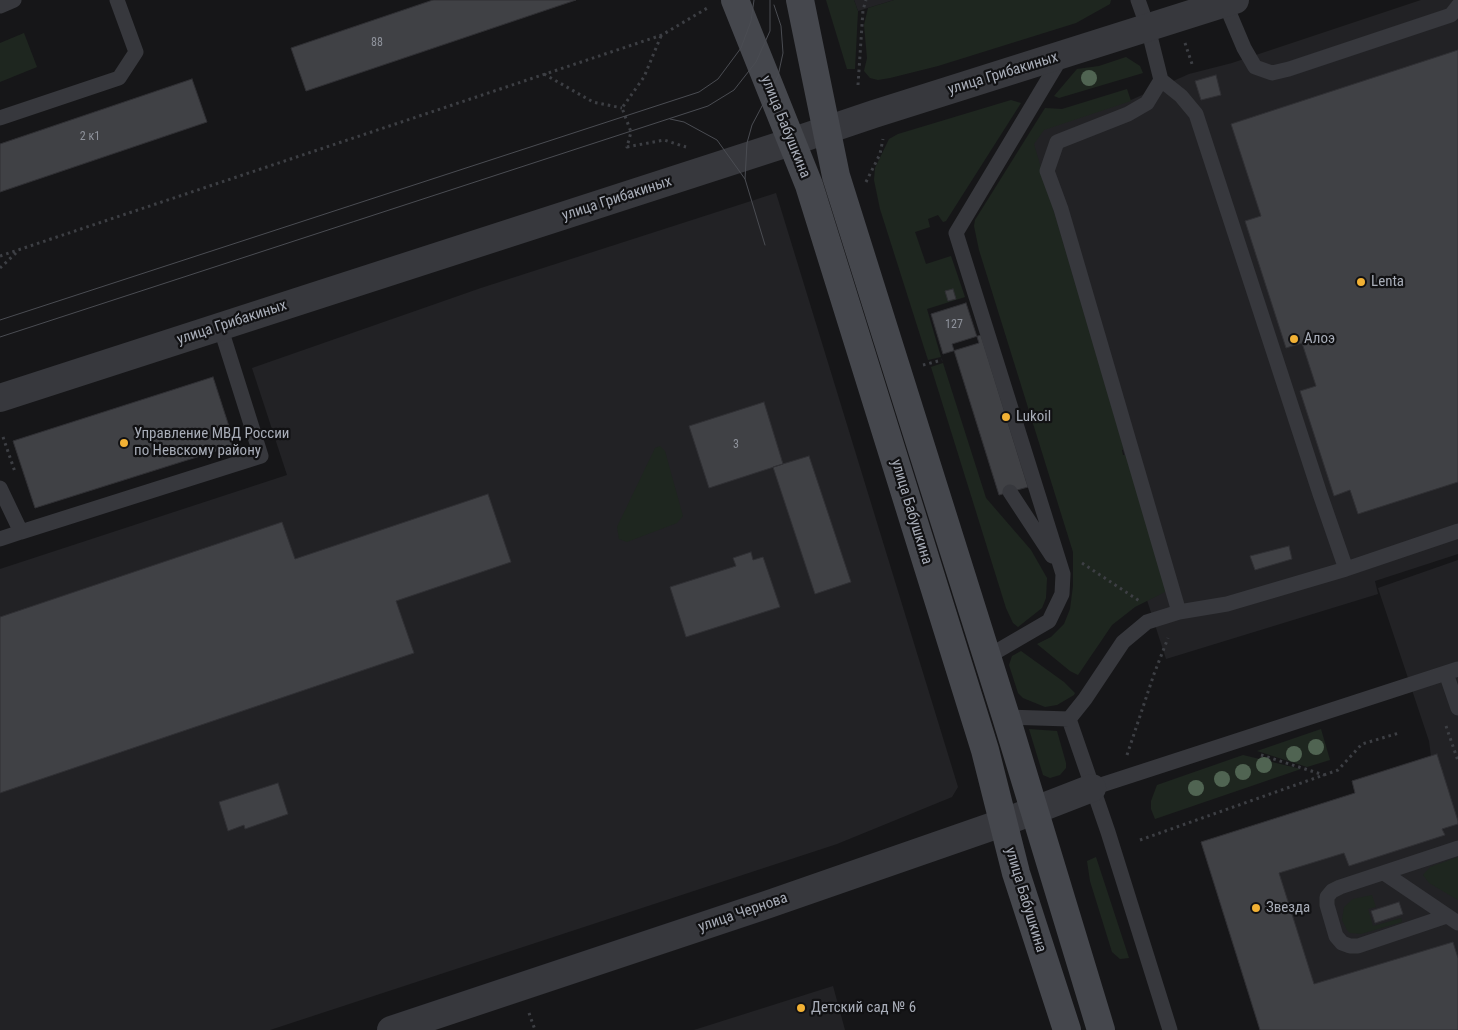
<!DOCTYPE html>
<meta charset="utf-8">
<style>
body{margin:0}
canvas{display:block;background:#161618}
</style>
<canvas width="1458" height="1030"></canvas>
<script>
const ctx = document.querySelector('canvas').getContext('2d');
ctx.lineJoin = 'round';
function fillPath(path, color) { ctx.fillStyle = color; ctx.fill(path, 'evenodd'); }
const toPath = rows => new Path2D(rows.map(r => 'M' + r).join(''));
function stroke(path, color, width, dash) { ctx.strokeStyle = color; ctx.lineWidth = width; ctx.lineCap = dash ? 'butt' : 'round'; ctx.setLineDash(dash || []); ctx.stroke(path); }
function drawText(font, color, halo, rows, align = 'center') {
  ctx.font = font + ' "Roboto Condensed",sans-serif'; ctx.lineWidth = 4.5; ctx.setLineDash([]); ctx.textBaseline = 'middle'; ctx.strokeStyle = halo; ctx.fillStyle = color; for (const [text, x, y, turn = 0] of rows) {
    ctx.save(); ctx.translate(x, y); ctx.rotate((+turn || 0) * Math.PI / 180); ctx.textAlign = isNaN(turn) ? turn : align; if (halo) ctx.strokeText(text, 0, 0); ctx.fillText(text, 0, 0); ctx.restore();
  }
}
fillPath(toPath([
 [854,0,894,0,858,11],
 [1421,0,1458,0,1458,554,1375,581,1378,594,1166,659,1138,572,1158,566,1051,213,1032,143,1043,128,1131,100,1189,74,1232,63],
 [776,193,958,787,952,797,837,844,270,1030,0,1030,0,569,287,475,252,368,481,288],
 [1458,560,1458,1030,1260,1030,1201,842,1355,793,1352,781,1431,756,1429,741,1378,588],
 [833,986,845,1030,694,1030]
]), '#222225');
fillPath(toPath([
 [826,0,854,0,858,11,855,69,847,69],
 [894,0,1111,0,1110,4,1076,23,938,66,890,78,878,80,870,78,864,71,867,58,864,25,868,8],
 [24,33,37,67,0,82,0,43],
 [1126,57,1140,66,1143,73,1059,98,1054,96,1077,69,1099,66],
 [1127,89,1131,101,1044,130,1034,144,1124,449,1122,450,1123,455,1126,455,1165,585,1165,592,1135,607,1112,625,1078,675,1070,671,1037,644,1051,637,1064,624,1070,609,1073,586,1073,552,979,250,974,226,975,220,1045,108,1062,109],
 [1011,100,1021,103,946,221,943,222,938,215,928,219,930,227,915,232,926,264,951,256,965,297,927,309,941,357,928,360,880,209,874,180,875,168,889,139,898,134],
 [943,363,986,498,1031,550,1047,578,1046,598,1042,608,1018,627,1013,623,1006,608,931,367],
 [660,446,665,451,683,516,677,523,627,542,619,539,617,527,655,448],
 [1021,651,1064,682,1075,693,1074,695,1057,705,1045,707,1023,698,1018,693,1009,665,1012,656],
 [1029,729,1057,731,1066,763,1066,768,1060,775,1050,778,1043,775],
 [1321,729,1330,760,1307,767,1257,751],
 [1243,755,1301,769,1155,819,1151,809,1151,801,1157,785],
 [1096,857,1129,958,1120,959,1112,952,1090,881,1087,861],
 [1458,857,1458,900,1429,883,1423,875,1430,867],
 [1372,895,1376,907,1368,909,1373,926,1401,918,1402,922,1361,934,1350,933,1347,930,1342,920,1344,907,1353,899]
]), '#1e261f');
const building = toPath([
 [433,0,576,0,306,91,291,48,433,0],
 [1458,50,1458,482,1358,514,1350,490,1334,496,1300,391,1316,386,1302,343,1286,348,1245,221,1261,216,1231,124,1458,50],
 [1216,75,1221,95,1201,100,1195,81,1216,75],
 [192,79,207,122,0,192,0,144,192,79],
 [953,289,956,299,948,301,945,291,953,289],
 [966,303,979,343,943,354,931,314,966,303],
 [981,335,1028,487,999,495,952,344,981,335],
 [213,377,235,445,35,508,13,441,213,377],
 [764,402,783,464,709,488,689,426,764,402],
 [809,456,851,582,815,594,773,467,809,456],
 [488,494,511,562,396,601,414,653,0,793,0,617,282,522,295,559,488,494],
 [1289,546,1292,559,1255,570,1250,556,1289,546],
 [751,552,753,560,763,557,780,607,686,637,670,587,736,566,733,558,751,552],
 [1437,754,1458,821,1458,824,1442,829,1445,835,1349,866,1344,853,1279,873,1314,984,1453,942,1458,958,1458,1030,1260,1030,1201,842,1355,793,1352,781,1437,754],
 [278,783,288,814,245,829,244,825,228,831,219,802,278,783],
 [1399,902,1403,914,1375,923,1371,911,1399,902]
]);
fillPath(building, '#404145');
stroke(building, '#303034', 1);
stroke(toPath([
 [661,36,644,77,622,108,631,132,627,147,664,140,686,147],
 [1185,43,1192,64],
 [544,74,593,102,622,108],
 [858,85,863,10,866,0],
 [866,182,880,154,883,139],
 [0,256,662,35,709,7],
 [0,268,16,253],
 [923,365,942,360],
 [3,437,15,472],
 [1082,563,1141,602],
 [1446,726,1458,761],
 [1127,755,1154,674,1168,638],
 [1261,755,1324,775],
 [1140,840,1338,770,1362,744,1399,733],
 [529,1013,535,1030]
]), '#3d3f44', 3, [2.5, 4]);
stroke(toPath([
 [1138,0,1148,28,1161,80,1181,96,1196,114,1320,494,1346,569],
 [1225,3,1244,48,1255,67,1272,73,1289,69,1451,15,1458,6],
 [0,6,14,0],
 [1161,80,1147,103,1128,114,1057,142,1047,171,1061,209,1179,612],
 [0,118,119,78,136,52,117,0],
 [0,488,21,532,0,539],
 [1010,492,1052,556],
 [21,532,261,456,220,326],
 [987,657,1049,621,1062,594,1063,574,956,233,1062,56],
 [1446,673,1458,708],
 [1006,717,1069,719],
 [1069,719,1085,699,1123,642,1147,622,1179,612,1227,604,1346,569,1458,531],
 [1069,719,1108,832,1170,1030],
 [1092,788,1458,669],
 [1384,873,1458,923],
 [1447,916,1358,946,1350,946,1342,943,1336,936,1327,905,1327,897,1332,891,1340,887,1458,848]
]), '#37383d', 15);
stroke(toPath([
 [0,398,791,142],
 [391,1030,769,904,1002,823,1092,788]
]), '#37383d', 28);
stroke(toPath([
 [791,142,874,114,1235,0]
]), '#37383d', 28);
stroke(toPath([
 [735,0,809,185,985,750,1016,873,1067,1030],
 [800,0,836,176,1006,717,1101,1030]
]), '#45474d', 28);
stroke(toPath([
 [670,119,684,122,717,140,745,179],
 [765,245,745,179,747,143,752,125,778,76,783,53,781,26,774,5],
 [0,320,699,92,718,79,741,48,751,21,754,0],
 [0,337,708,106,734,90,756,62,770,31,770,0]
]), '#4a4c52', 1);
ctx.fillStyle = '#506452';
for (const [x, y] of [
 [1089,78],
 [1316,747],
 [1294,754],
 [1264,765],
 [1243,772],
 [1222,779],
 [1196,788]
]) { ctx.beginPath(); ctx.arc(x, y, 8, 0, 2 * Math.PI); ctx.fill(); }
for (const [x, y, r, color] of [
 [1361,282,5,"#f2b134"],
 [1294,339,5,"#f2b134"],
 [1006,417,5,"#f2b134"],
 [124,443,5,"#f2b134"],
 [1256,908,5,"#f2b134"],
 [801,1008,5,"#f2b134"]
]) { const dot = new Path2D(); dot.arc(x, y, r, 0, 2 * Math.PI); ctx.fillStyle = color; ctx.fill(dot); stroke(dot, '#111113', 2); }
drawText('12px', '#8e929b', null, [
 ["88",377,43],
 ["2 к1",90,137],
 ["127",954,325],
 ["3",736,445]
]);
drawText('15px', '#a8adb8', '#111113', [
 ["улица Грибакиных",1003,74,-17],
 ["улица Бабушкина",785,127,68],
 ["улица Грибакиных",617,199,-18],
 ["улица Грибакиных",232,323,-18],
 ["улица Бабушкина",911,512,73],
 ["улица Бабушкина",1025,900,73],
 ["улица Чернова",743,913,-19]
]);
drawText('15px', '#a8adb8', '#111113', [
 ["Lenta",1371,282],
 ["Алоэ",1304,339],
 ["Lukoil",1016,417],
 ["Управление МВД России",134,434],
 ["по Невскому району",134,451],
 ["Звезда",1266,908],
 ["Детский сад № 6",811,1008]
], 'left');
</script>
